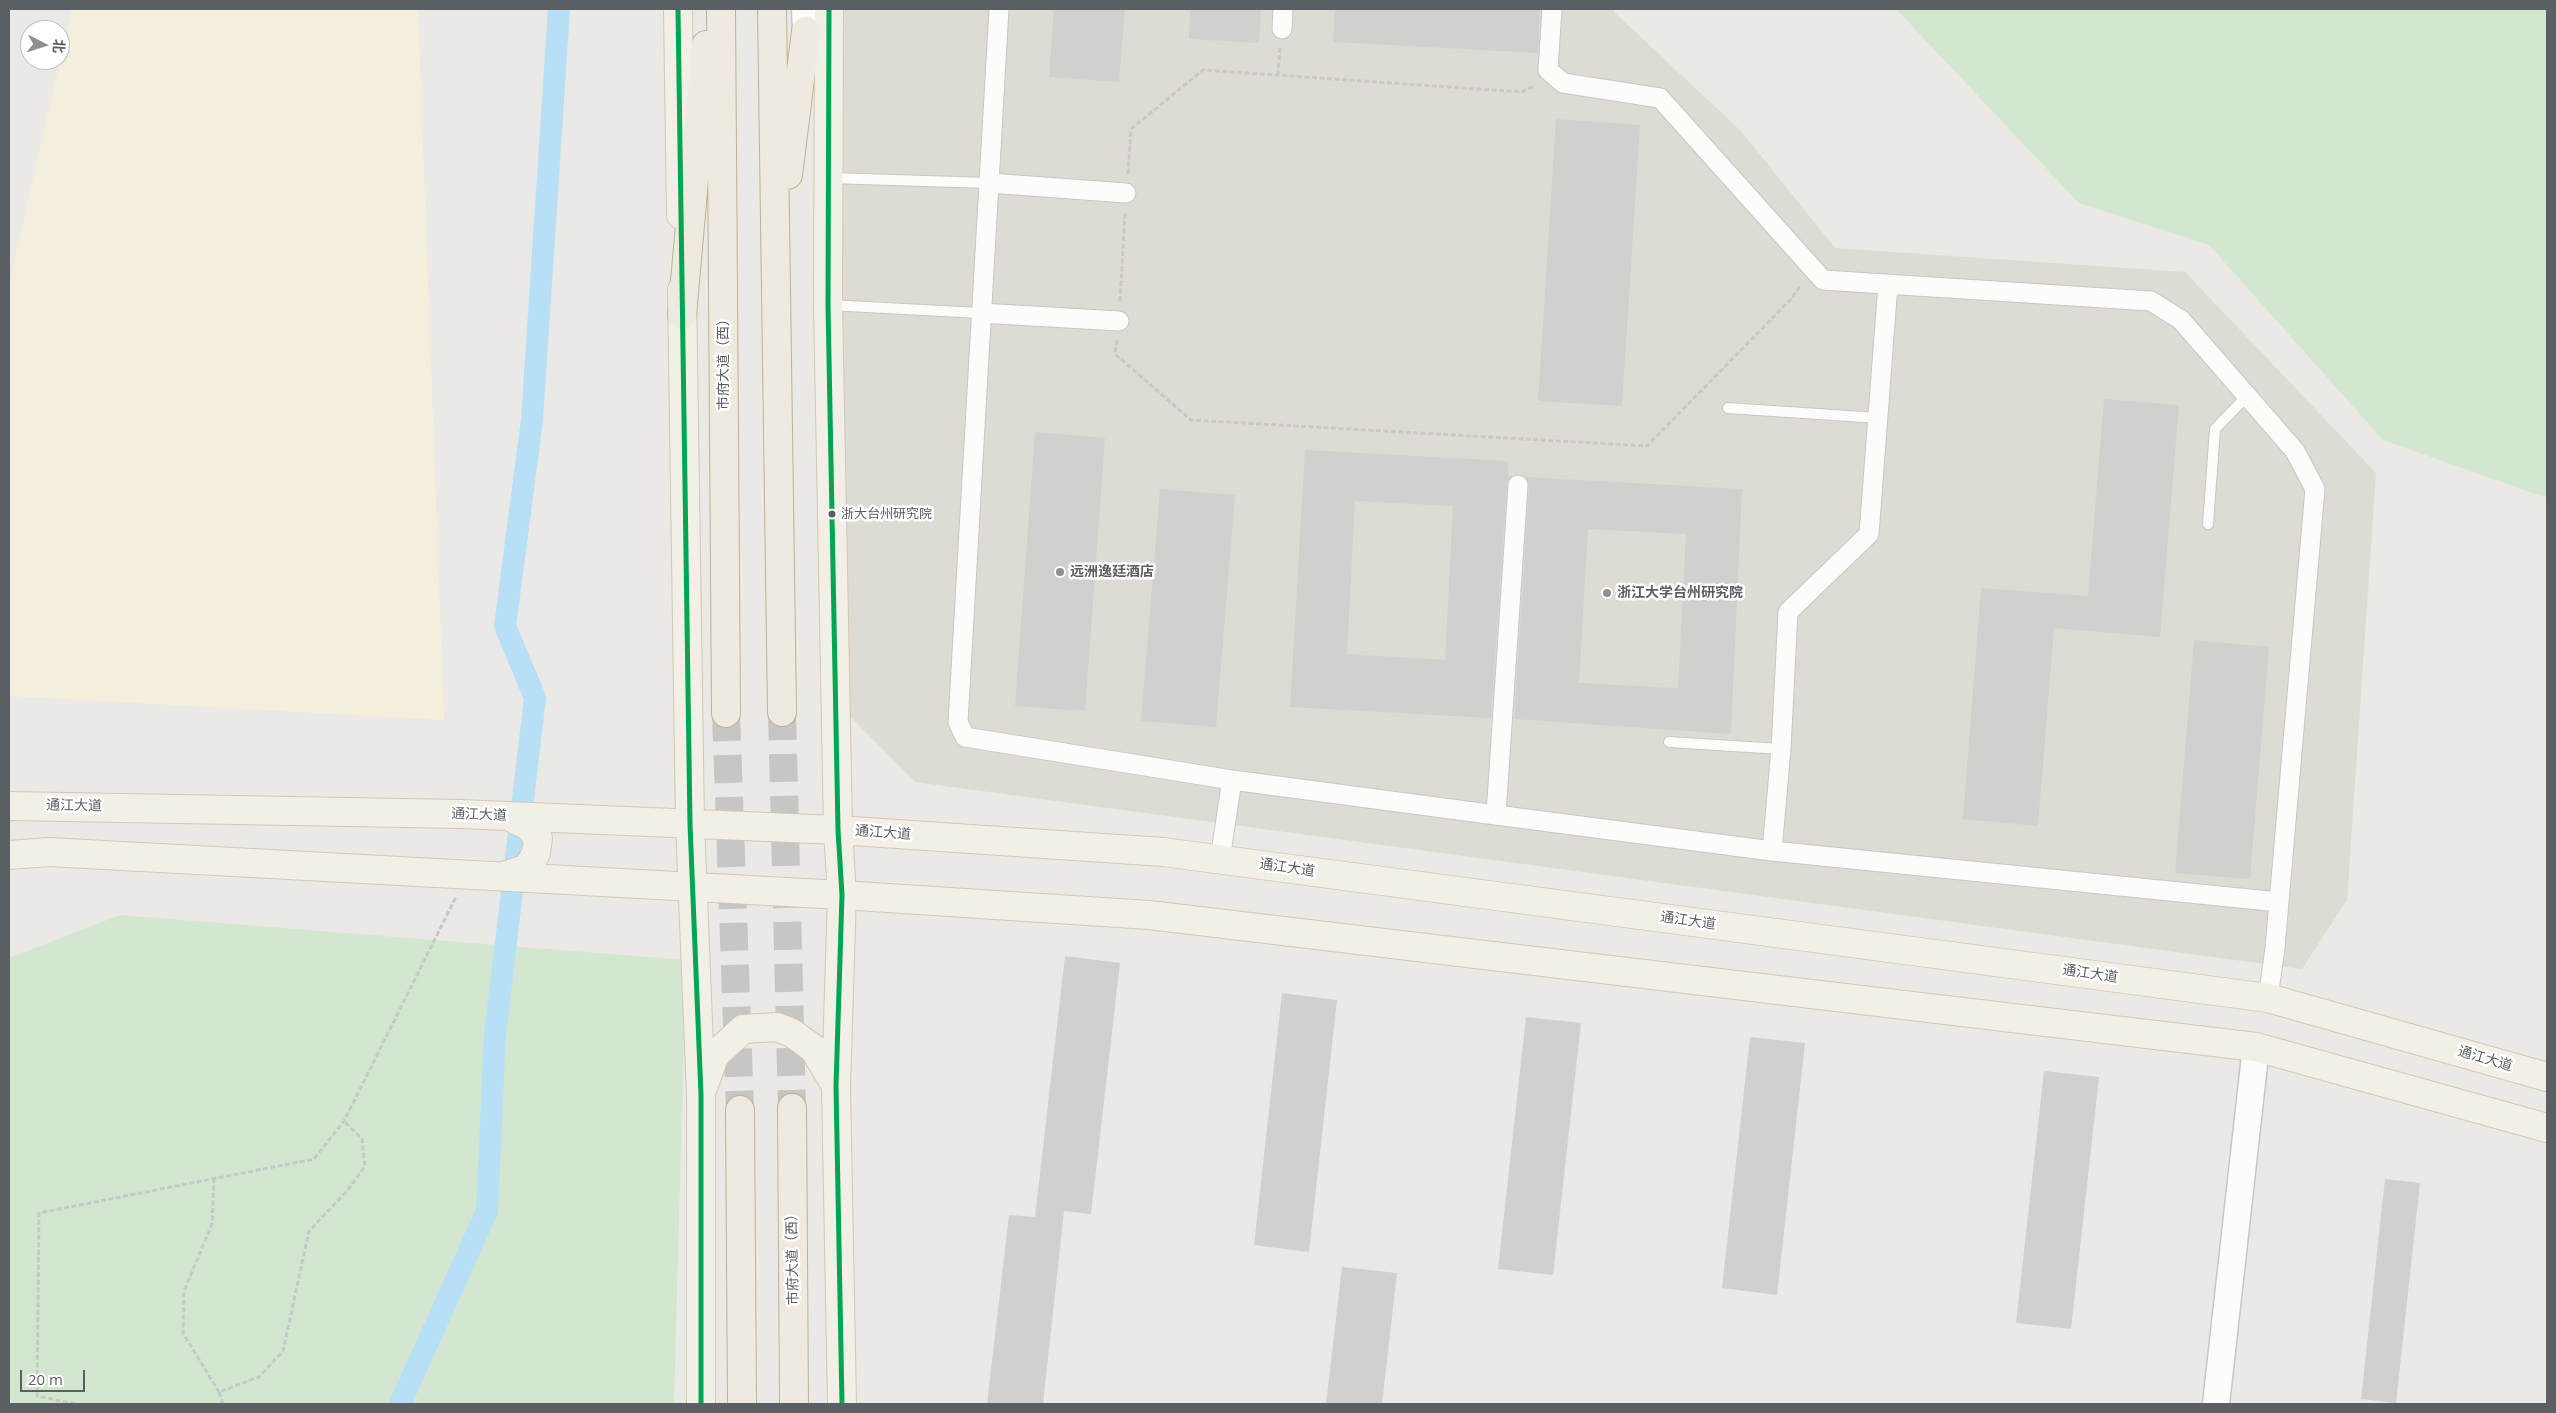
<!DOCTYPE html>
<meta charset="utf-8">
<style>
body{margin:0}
#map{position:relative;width:2556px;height:1413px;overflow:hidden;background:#eae9e5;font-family:"Open Sans","Noto Sans SC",sans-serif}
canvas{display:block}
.frame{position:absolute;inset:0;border:10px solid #5a5f63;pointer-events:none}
.north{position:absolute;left:20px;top:20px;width:50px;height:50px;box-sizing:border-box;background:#fff;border:1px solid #bdbfc1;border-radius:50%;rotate:95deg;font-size:14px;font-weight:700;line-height:20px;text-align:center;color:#5a5f63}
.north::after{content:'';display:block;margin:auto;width:18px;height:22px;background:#8c8f90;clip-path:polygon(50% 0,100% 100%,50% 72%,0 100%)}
.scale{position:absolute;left:20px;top:1370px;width:65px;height:22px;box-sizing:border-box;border:2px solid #5a5f63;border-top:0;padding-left:6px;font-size:15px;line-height:18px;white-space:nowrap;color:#5a5f63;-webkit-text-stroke:4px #fff;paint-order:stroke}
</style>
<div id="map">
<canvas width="2556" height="1413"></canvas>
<div class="frame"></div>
<div class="north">北</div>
<div class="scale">20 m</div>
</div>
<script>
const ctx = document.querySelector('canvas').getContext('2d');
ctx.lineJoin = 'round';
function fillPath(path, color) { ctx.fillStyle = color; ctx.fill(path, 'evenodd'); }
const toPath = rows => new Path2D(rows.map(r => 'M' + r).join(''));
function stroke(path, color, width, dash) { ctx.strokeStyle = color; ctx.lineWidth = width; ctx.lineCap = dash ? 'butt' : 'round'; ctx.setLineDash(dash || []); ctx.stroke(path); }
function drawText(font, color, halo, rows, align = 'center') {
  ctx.font = font + ' "Open Sans","Noto Sans SC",sans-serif'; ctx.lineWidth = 5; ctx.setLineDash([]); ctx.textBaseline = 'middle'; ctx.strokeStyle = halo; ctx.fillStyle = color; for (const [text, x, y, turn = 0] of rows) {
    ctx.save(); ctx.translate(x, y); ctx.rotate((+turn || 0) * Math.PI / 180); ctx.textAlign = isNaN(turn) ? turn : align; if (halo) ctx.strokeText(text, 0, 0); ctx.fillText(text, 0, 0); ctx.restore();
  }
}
fillPath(toPath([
 [72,9,418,9,444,720,9,696,9,284]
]), '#f4eedd');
fillPath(toPath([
 [840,9,1614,9,1614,12,1741,131,1835,248,2185,272,2376,473,2347,900,2302,969,915,782,847,713]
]), '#dedbd4');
fillPath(toPath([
 [1896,9,2547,9,2547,495,2544,497,2383,440,2209,245,2079,203],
 [120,915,686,960,674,1404,9,1404,9,958]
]), '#d3e7d0');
stroke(toPath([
 [400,1404,487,1211,495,1035,535,698,505,626,532,420,559,9]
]), '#b7dff6', 22);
fillPath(toPath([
 [1054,9,1125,9,1119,82,1049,77],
 [1190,9,1261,9,1259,43,1189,39],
 [1335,9,1540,9,1538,53,1333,42],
 [1556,119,1640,125,1622,406,1538,401],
 [2104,399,2179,405,2160,637,2054,628,2038,826,1963,819,1981,588,2088,596],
 [1035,432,1105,438,1085,711,1015,706],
 [1305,450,1508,461,1508,476,1511,476,1507,484,1491,718,1290,707],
 [1355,501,1453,506,1445,660,1347,654],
 [1526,477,1742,489,1731,734,1514,719,1529,486],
 [1588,529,1686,534,1678,688,1579,683],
 [1160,489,1235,495,1216,727,1141,721],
 [2194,640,2269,647,2250,879,2175,873],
 [1065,956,1120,963,1091,1214,1064,1211,1043,1404,987,1404,1009,1215,1035,1217],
 [1282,993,1337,1000,1309,1252,1254,1245],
 [1526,1017,1581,1023,1553,1275,1498,1269],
 [1750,1037,1805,1043,1777,1295,1722,1288],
 [2044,1071,2099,1077,2071,1329,2016,1323],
 [2385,1179,2420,1183,2396,1403,2361,1399],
 [1342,1267,1397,1273,1382,1404,1326,1404]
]), '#d1d0ce');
stroke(toPath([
 [782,712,792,1108],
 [726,713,740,1110]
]), '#c6c6c4', 28, [28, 14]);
const lane = toPath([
 [830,178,989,183],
 [829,305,980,313],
 [1728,408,1878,418],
 [2208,524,2215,429,2247,396],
 [1669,742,1781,749]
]);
const street = toPath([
 [999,9,958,722,965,737,1232,780,1496,815],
 [1552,9,1548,70,1563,83,1660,98,1823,280,2151,301,2181,320,2295,451,2315,489,2275,948,2268,998],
 [1282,29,1283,9],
 [989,183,1126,193],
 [980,313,1119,321],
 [1518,485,1496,815,1772,851,2279,902],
 [1772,851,1781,749,1788,612,1869,534,1888,284],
 [1220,859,1232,780]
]);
const secondary = toPath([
 [805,9,806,31],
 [2216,1404,2256,1047]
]);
const primary = toPath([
 [678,9,681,215],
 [829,9,828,305,838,830,842,895,836,1086,842,1404],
 [682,290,690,824,701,1095,701,1404],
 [9,806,461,814,838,830,1163,852,2268,998,2547,1077],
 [9,855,49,852,842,895,1149,915,2256,1047,2547,1128],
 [504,876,528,868,536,853,538,838,529,826,508,816],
 [704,1085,715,1055,743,1029,777,1027,792,1033,814,1049,836,1086]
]);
const highway = toPath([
 [721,9,726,713],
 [772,9,782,712],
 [788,175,806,31],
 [682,315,706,45],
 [792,1108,794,1404],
 [740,1110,742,1404]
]);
stroke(lane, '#c7c7c7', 12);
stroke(street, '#c7c7c7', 21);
stroke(secondary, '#c6c6c5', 29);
stroke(primary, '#d2c7b3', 30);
stroke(highway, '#c1b092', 30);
stroke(toPath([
 [1278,75,1280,47],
 [1128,174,1131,129,1203,70,1521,92,1535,86],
 [1120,301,1125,212],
 [1117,340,1115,354,1191,420,1647,446,1791,299,1801,285],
 [214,1178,212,1224,184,1291,183,1333,219,1392],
 [75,1404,37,1396,39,1213,314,1159,344,1121,456,897],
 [223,1404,219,1392,259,1377,283,1351,309,1231,347,1191,365,1166,362,1139,344,1121]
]), '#c5cac7', 3, [5, 2.5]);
stroke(lane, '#fcfcfb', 10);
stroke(street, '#fcfcfb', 19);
stroke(secondary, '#fcfcfb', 26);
stroke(primary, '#f2efe7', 28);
stroke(highway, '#eeeae0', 28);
stroke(toPath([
 [678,9,690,824,701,1095,701,1404],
 [829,9,828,305,838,830,842,895,836,1086,842,1404]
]), '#00a651', 5);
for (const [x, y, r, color] of [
 [832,514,4.5,"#5a5f63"],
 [1060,572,5,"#8c8f90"],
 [1607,593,5,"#8c8f90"]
]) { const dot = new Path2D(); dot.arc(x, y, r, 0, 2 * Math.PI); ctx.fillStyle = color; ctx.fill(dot); stroke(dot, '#fff', 2); }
drawText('13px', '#5a5f63', '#fff', [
 ["浙大台州研究院",841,514]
], 'left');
drawText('14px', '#5a5f63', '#fff', [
 ["市府大道（西）",724,361,-90],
 ["通江大道",74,806,1],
 ["通江大道",479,815,2],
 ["通江大道",883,833,4],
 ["通江大道",1287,868,8],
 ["通江大道",1688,921,8],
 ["通江大道",2090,974,8],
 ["通江大道",2485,1059,16],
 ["市府大道（西）",793,1256,-91]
]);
drawText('bold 14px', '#5a5f63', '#fff', [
 ["远洲逸廷酒店",1070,572],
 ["浙江大学台州研究院",1617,593]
], 'left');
</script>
